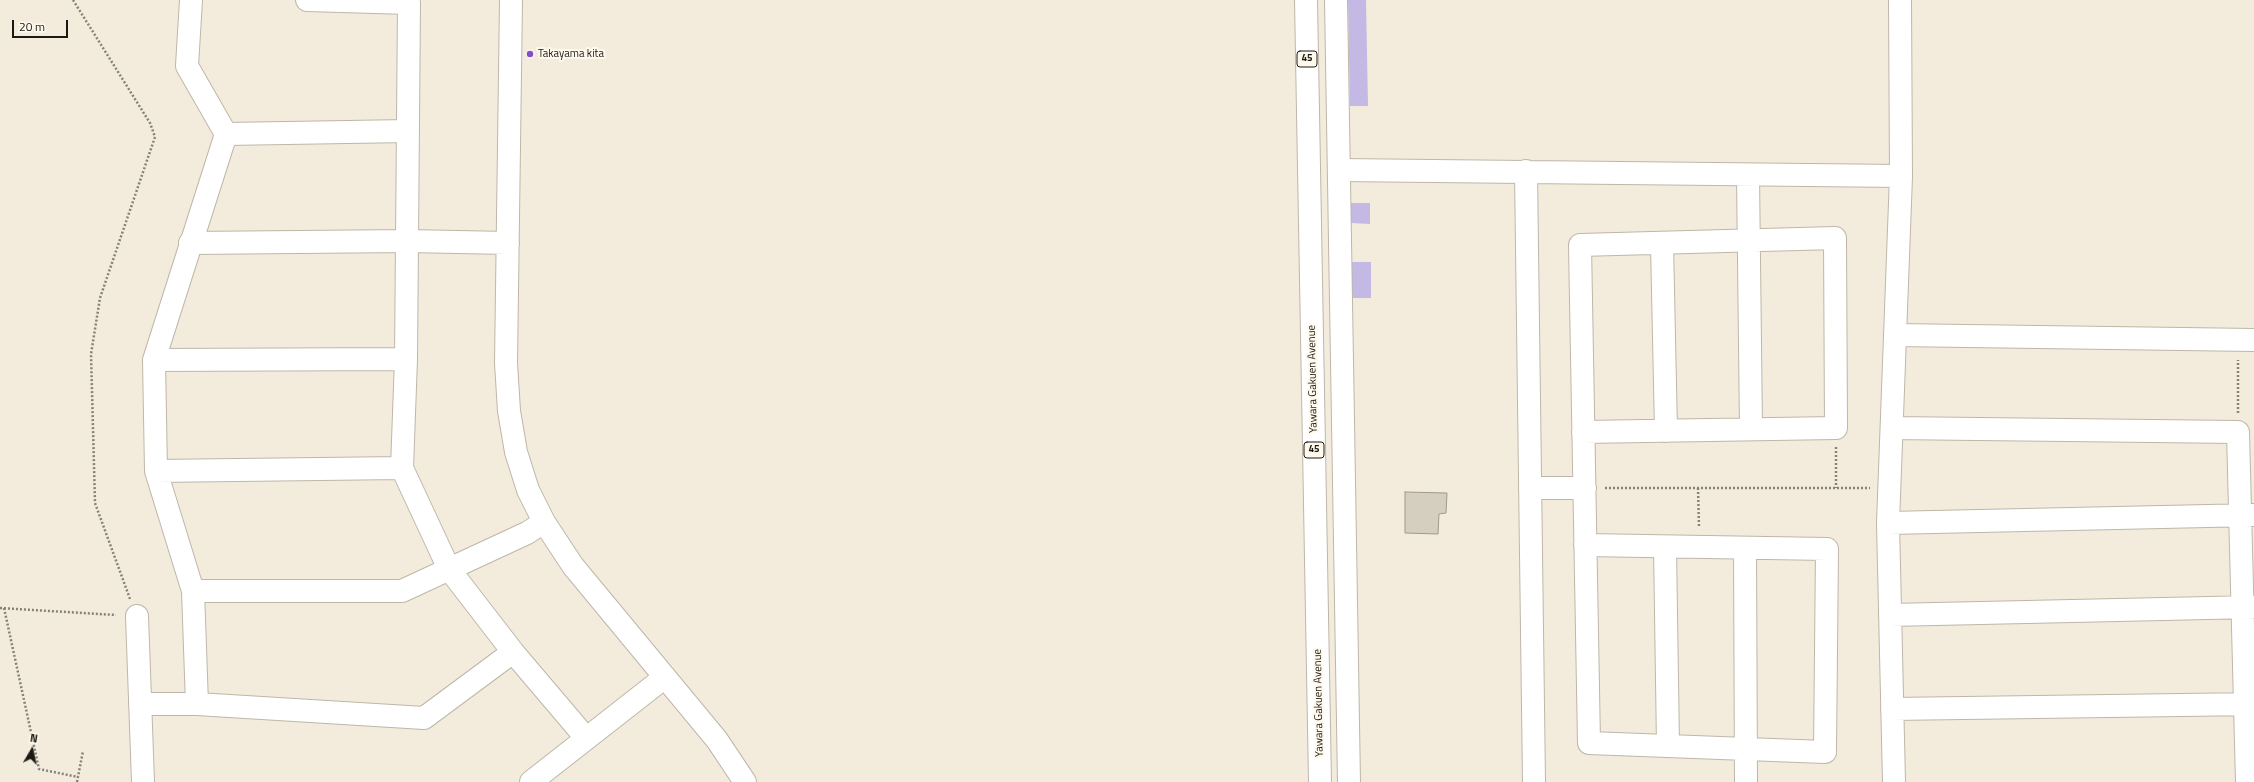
<!DOCTYPE html>
<style>
body{margin:0}
#map{position:relative;width:2254px;height:782px;overflow:hidden;background:#f3ecdd;font-family:"Titillium Web",sans-serif}
canvas{display:block}
.north{position:absolute;left:12px;top:730px;width:40px;height:40px;-webkit-text-stroke:3px #fff9ed;paint-order:stroke;rotate:9deg;font-size:11px;font-weight:700;line-height:16px;text-align:center;color:#1b1914}
.north::after{content:'';display:block;margin:auto;width:14px;height:18px;background:#1b1914;clip-path:polygon(50% 0,100% 100%,50% 72%,0 100%)}
.scale{position:absolute;left:12px;top:20px;width:56px;height:18px;box-sizing:border-box;border:2px solid #1b1914;border-top:0;padding-left:5px;font-size:12px;line-height:14px;white-space:nowrap;color:#1b1914;-webkit-text-stroke:3px #fff9ed;paint-order:stroke}
</style>
<div id="map">
<canvas width="2254" height="782"></canvas>
<div class="north">N</div>
<div class="scale">20 m</div>
</div>
<script>
const ctx = document.querySelector('canvas').getContext('2d');
ctx.lineJoin = 'round';
function fillPath(path, color) { ctx.fillStyle = color; ctx.fill(path, 'evenodd'); }
const toPath = rows => new Path2D(rows.map(r => 'M' + r).join(''));
function stroke(path, color, width, dash) { ctx.strokeStyle = color; ctx.lineWidth = width; ctx.lineCap = dash ? 'butt' : 'round'; ctx.setLineDash(dash || []); ctx.stroke(path); }
function drawText(font, color, halo, rows, align = 'center') {
  ctx.font = font + ' "Titillium Web",sans-serif'; ctx.lineWidth = 4; ctx.setLineDash([]); ctx.textBaseline = 'middle'; ctx.strokeStyle = halo; ctx.fillStyle = color; for (const [text, x, y, turn = 0] of rows) {
    ctx.save(); ctx.translate(x, y); ctx.rotate((+turn || 0) * Math.PI / 180); ctx.textAlign = isNaN(turn) ? turn : align; if (halo) ctx.strokeText(text, 0, 0); ctx.fillText(text, 0, 0); ctx.restore();
  }
}
fillPath(toPath([
 [1348,0,1366,0,1368,106,1350,106],
 [1351,203,1370,203,1370,224,1351,223],
 [1352,262,1371,262,1371,298,1352,298]
]), '#c4b8e5');
const building = toPath([
 [1405,492,1447,493,1446,513,1439,514,1438,534,1405,533,1405,492]
]);
fillPath(building, '#d5cfc0');
stroke(building, '#a09a8c', 1);
const minor = toPath([
 [191,0,187,66,226,134,408,131],
 [307,0,409,3,406,359,402,468,449,569,513,652,586,738],
 [511,0,506,363,509,411,516,452,528,490,544,522,573,566,717,740,745,782],
 [1339,170,1901,176],
 [1526,171,1534,782],
 [1748,175,1751,429],
 [190,243,407,241,508,243],
 [1662,243,1666,431],
 [1895,335,2254,340],
 [154,360,406,359],
 [1892,428,2238,432,2247,782],
 [1583,432,1836,428,1835,238,1580,245,1589,743,1825,752,1827,549,1585,545],
 [156,471,402,468],
 [1530,488,1585,488],
 [1888,523,2254,515],
 [1665,547,1668,746],
 [1745,548,1746,782],
 [193,591,402,591,527,533,544,522],
 [1890,615,2254,607],
 [137,616,143,782],
 [140,704,197,704,424,718,513,652],
 [197,704,193,591,156,471,154,360,226,134],
 [1892,709,2254,704],
 [531,782,665,677],
 [1894,782,1888,523,1901,176,1900,0]
]);
const major = toPath([
 [1306,0,1320,782],
 [1336,0,1349,782]
]);
stroke(minor, '#beb7a9', 24);
stroke(major, '#beb7a9', 24);
stroke(toPath([
 [73,0,150,123,155,137,100,298,91,354,95,503,130,599],
 [2238,413,2238,360],
 [1836,447,1836,488],
 [1605,488,1870,488],
 [1698,488,1699,527],
 [0,608,116,615],
 [4,608,39,769,78,777],
 [77,782,83,751]
]), '#868278', 2.5, [2, 2]);
stroke(minor, '#fff', 22);
stroke(major, '#fff', 22);
for (const [x, y, r, color] of [
 [530,54,4,"#7f50c9"]
]) { const dot = new Path2D(); dot.arc(x, y, r, 0, 2 * Math.PI); ctx.fillStyle = color; ctx.fill(dot); stroke(dot, '#fff9ed', 1.5); }
for (const [x, y, w] of [
 [1307,59,20],
 [1314,450,20]
]) { const box = new Path2D(); box.roundRect(x - w / 2, y - 8, w, 16, 3); ctx.fillStyle = '#fff9ed'; ctx.fill(box); stroke(box, '#1b1914', 1); }
drawText('bold 10px', '#1b1914', null, [
 ["45",1307,59],
 ["45",1314,450]
]);
drawText('11px', '#1b1914', '#fff9ed', [
 ["Takayama kita",538,54]
], 'left');
drawText('11px', '#1b1914', '#fff9ed', [
 ["Yawara Gakuen Avenue",1313,379,-91],
 ["Yawara Gakuen Avenue",1319,703,-91]
]);
</script>
